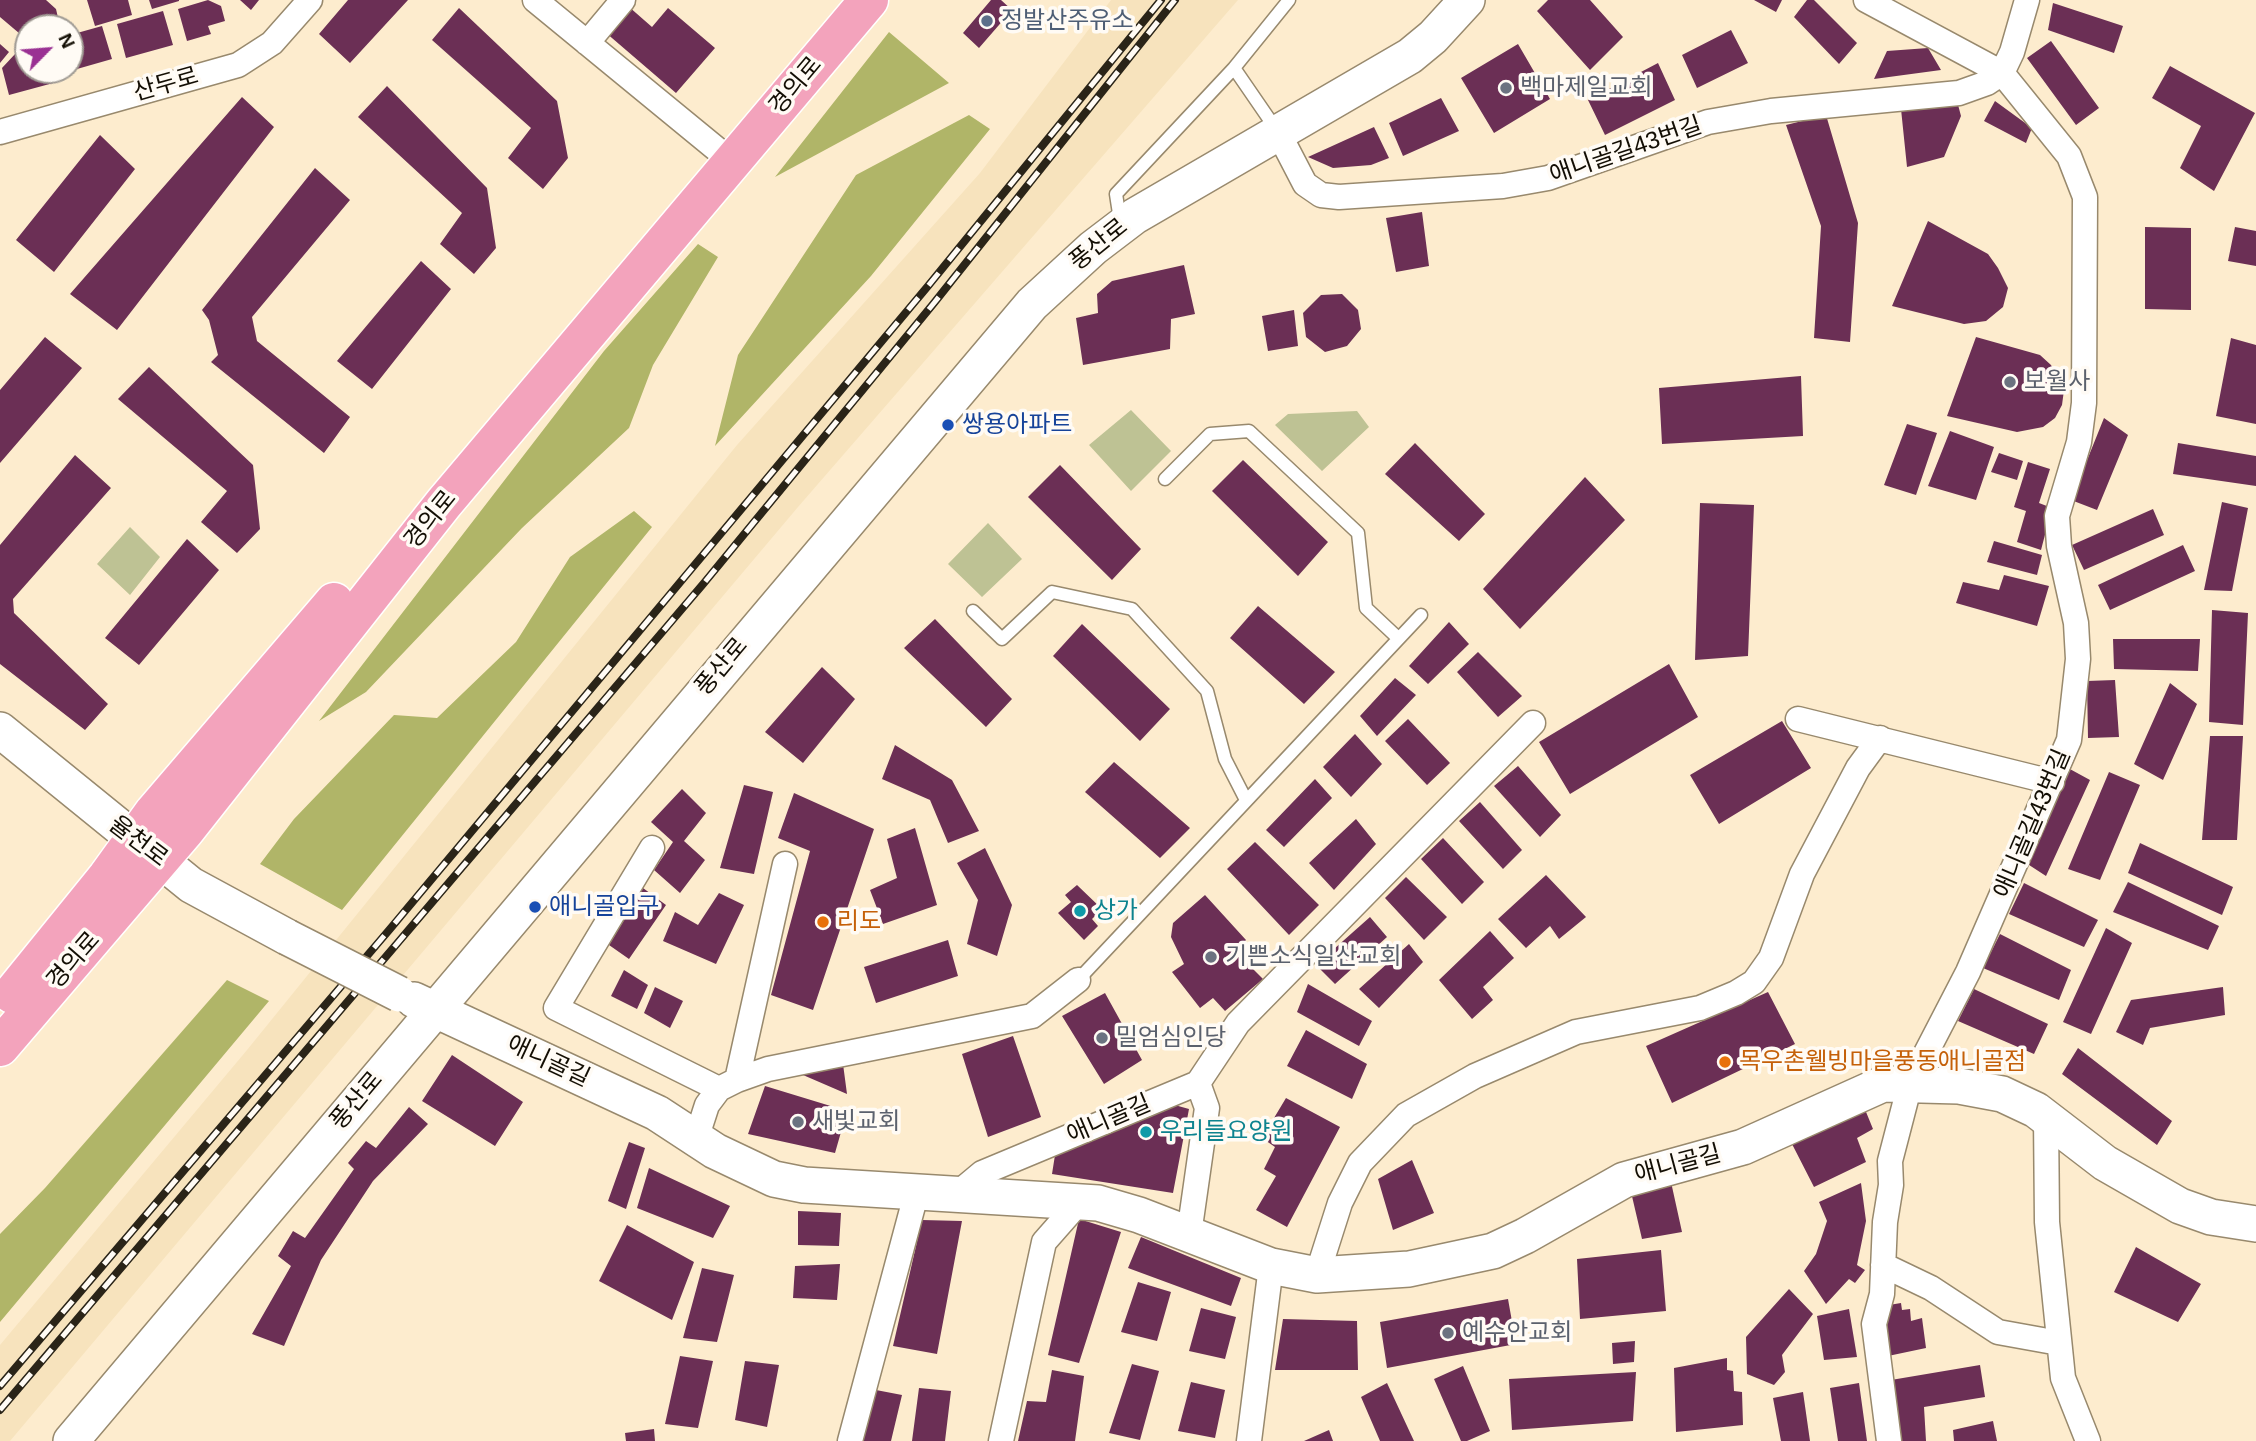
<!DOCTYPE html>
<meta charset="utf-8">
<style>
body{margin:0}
#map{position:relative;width:2256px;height:1441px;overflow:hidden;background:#fdecce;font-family:Helvetica,sans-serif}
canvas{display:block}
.north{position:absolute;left:14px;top:14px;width:70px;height:70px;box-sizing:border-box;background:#fffbf5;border:2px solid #a19c95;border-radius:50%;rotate:65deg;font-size:19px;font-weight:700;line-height:28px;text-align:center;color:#130e04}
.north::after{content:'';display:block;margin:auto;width:24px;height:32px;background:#9a3193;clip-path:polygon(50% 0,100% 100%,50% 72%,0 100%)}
</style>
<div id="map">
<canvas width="2256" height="1441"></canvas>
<div class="north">N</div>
</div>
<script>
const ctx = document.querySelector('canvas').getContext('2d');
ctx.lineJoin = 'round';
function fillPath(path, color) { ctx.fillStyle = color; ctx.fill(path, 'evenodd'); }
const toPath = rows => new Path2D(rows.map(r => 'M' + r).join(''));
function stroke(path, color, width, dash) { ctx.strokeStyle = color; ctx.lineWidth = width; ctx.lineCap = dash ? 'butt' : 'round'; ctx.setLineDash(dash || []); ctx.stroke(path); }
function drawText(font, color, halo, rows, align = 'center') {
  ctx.font = font + ' Helvetica,"Noto Sans KR",sans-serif'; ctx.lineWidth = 7; ctx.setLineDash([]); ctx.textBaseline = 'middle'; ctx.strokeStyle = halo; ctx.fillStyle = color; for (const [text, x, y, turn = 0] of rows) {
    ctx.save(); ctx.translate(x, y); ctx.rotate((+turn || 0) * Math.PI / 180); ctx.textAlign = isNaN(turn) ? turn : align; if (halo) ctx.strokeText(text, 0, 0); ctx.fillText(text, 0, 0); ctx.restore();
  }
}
fillPath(toPath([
 [1111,0,1238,0,798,507,10,1441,0,1441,0,1345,247,1050,737,445,980,173]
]), '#f7e3bd');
fillPath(toPath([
 [1131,410,1171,451,1131,491,1089,445],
 [1357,411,1369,427,1322,471,1275,425,1288,414],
 [988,523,1022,559,982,597,948,564],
 [130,527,160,557,130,595,97,564]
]), '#bec294');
fillPath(toPath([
 [889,32,949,83,775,177],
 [969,115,990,129,871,276,715,446,738,355,856,175],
 [698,244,718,257,653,365,629,428,522,528,366,692,319,721,604,351],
 [634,511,652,527,342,910,260,864,294,819,394,715,437,718,516,642,570,557],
 [227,980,269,1001,0,1322,0,1234,45,1188]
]), '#b0b568');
fillPath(toPath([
 [0,0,46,0,56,9,59,22,54,28,28,28,26,39,0,17],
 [87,0,128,0,132,15,95,26],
 [149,0,179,0,179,1,152,9],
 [208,0,221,6,225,21,208,26,211,34,187,41,178,9],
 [240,0,259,0,251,10],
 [348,0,408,0,350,63,319,34],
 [991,0,1001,0,1012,10,979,48,963,33],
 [1548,0,1590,0,1623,37,1590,70,1537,11],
 [1754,0,1782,0,1776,12],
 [1807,0,1814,0,1857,43,1839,64,1794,17],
 [2053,3,2123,26,2114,53,2048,30],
 [628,6,652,27,668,8,715,48,676,93,605,32],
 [459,8,557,101,568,158,543,189,508,158,531,128,432,40],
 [163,11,173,45,126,58,117,24],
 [102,26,112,59,70,71,70,35],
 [1731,30,1748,63,1697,88,1682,55],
 [2051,41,2099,108,2076,125,2027,58],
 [0,44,9,52,0,63],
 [1518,44,1550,99,1494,133,1461,78],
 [1928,48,1941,70,1874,79,1887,51],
 [28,49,28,70,53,70,57,82,9,95,2,68,16,53],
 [1658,63,1675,100,1605,135,1588,100],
 [2170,66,2255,113,2214,191,2180,168,2201,126,2152,98],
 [387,86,487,188,496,248,474,274,440,244,462,213,358,117],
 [242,97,274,127,117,330,70,294],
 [1441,98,1459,131,1403,156,1389,123],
 [1957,101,1961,116,1944,157,1907,167,1901,109],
 [1995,101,2032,128,2026,143,1984,121],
 [1826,115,1858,223,1850,342,1814,338,1821,226,1786,125],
 [1374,127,1389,158,1371,165,1333,168,1308,157],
 [100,135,135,169,54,272,16,240],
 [315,168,350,200,252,317,257,341,350,417,324,453,211,362,218,355,209,320,202,310],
 [1422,212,1429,266,1396,272,1386,218],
 [1928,221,1988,254,1998,268,2008,288,2003,307,1986,321,1964,324,1892,306],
 [2145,227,2191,228,2191,310,2145,309],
 [2235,227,2256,231,2256,266,2228,261],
 [421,261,451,289,372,389,337,361],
 [1184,265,1195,314,1171,319,1170,349,1083,365,1076,318,1098,313,1097,294,1112,281],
 [1342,294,1358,310,1361,329,1347,346,1325,352,1306,337,1303,313,1321,295],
 [1294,310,1298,346,1268,351,1262,316],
 [45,337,82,368,0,463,0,390],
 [1976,337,2040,355,2051,365,2064,390,2062,405,2055,418,2043,427,2017,432,1947,416],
 [2231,338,2256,345,2256,424,2216,416],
 [149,367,253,465,260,529,237,553,201,522,227,491,118,399],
 [1801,376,1803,436,1662,444,1659,388],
 [2104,418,2128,435,2097,510,2071,500],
 [1907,424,1937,433,1916,495,1884,485],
 [1950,431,1994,447,1976,500,1928,486],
 [1415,443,1485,514,1459,541,1385,474],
 [2178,443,2256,456,2256,486,2173,474],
 [1999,453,2023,461,2017,480,1991,472],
 [75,455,111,488,13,599,14,613,108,704,85,730,0,664,0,545],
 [1243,460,1328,542,1298,576,1212,491],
 [2028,462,2050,469,2039,503,2052,508,2041,550,2017,542,2026,511,2014,507],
 [1060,465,1141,549,1112,580,1028,497],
 [1585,477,1625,520,1520,629,1483,589],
 [2222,502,2248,508,2232,591,2204,590],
 [1700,503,1754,505,1748,656,1695,660],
 [2153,509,2164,535,2084,570,2072,545],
 [187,539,219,570,139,665,105,638],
 [1994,541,2042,555,2037,575,1987,562],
 [2183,545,2195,571,2110,610,2098,585],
 [2004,575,2049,586,2037,626,1956,603,1963,582,1999,590],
 [1258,606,1335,672,1304,704,1230,638],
 [2212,610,2248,613,2243,725,2209,722],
 [935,619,1012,699,986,727,904,648],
 [1449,622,1469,644,1428,684,1409,666],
 [1082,624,1170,709,1140,741,1053,656],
 [2113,639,2200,639,2198,671,2114,669],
 [1478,652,1522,696,1498,717,1457,672],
 [1669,664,1698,717,1570,794,1539,742],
 [822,667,855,699,803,763,765,732],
 [1395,678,1416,695,1377,736,1360,716],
 [2115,680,2119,737,2088,738,2087,681],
 [2170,683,2197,704,2163,780,2134,764],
 [1408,719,1450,763,1427,785,1385,741],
 [1782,721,1811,768,1719,824,1690,775],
 [1355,734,1382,764,1351,797,1323,767],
 [2210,736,2243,736,2237,840,2202,840],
 [895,745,952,780,979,831,948,843,930,800,882,779],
 [1114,762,1190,828,1160,858,1085,792],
 [1518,766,1561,815,1540,837,1494,786],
 [2068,768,2090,780,2046,876,2026,863],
 [2109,772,2140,785,2100,880,2068,869],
 [1315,779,1332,798,1284,847,1266,830],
 [744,785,773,792,754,874,720,868],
 [682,789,706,813,684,841,705,860,680,893,654,870,673,842,651,822],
 [794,793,874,829,813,1010,771,995,810,851,778,838],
 [1480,802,1522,850,1503,869,1459,821],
 [1356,819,1376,844,1334,890,1309,863],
 [915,828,937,905,883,924,870,890,897,878,887,839],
 [1443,838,1484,882,1462,904,1421,859],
 [1255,842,1319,905,1289,935,1227,869],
 [2140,843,2233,887,2222,915,2128,873],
 [985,848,1012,905,997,956,967,944,978,900,957,863],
 [1546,875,1586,917,1559,939,1550,926,1526,948,1498,919],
 [1406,877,1447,917,1424,940,1385,898],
 [2128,882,2219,926,2208,950,2113,912],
 [2024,883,2098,920,2084,947,2009,914],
 [1077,885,1102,909,1092,919,1098,926,1084,940,1058,913,1071,902,1065,895],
 [643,888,666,905,629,959,609,945],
 [719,893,744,905,716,964,663,941,675,912,698,925],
 [1205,895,1246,940,1235,951,1263,979,1225,1011,1213,998,1200,1008,1172,972,1184,964,1171,937,1173,923],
 [1370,917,1387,937,1335,984,1316,965],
 [2106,928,2132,943,2091,1034,2063,1022],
 [1490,931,1514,958,1483,987,1493,1000,1472,1019,1439,980],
 [2000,934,2071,970,2059,1000,1983,968],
 [948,940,958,976,876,1003,864,967],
 [1409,944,1423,962,1379,1008,1359,989],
 [624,970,648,985,637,1009,611,996],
 [1308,984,1372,1021,1359,1046,1297,1012],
 [655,987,683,1001,670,1028,644,1013],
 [2223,987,2225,1015,2150,1028,2143,1045,2116,1032,2131,1000],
 [1974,989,2048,1024,2034,1054,1958,1021],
 [1768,992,1795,1044,1672,1103,1646,1046],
 [1105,993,1142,1060,1104,1084,1062,1016],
 [1306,1030,1367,1064,1352,1099,1287,1066],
 [1013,1036,1041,1117,988,1137,962,1054],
 [2078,1048,2172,1121,2157,1145,2062,1074],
 [452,1055,523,1102,495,1146,422,1101],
 [843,1064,847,1094,803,1075],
 [765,1086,847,1111,835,1153,748,1134],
 [1286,1098,1340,1127,1287,1227,1256,1210,1276,1176,1264,1169,1275,1147,1262,1138],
 [1171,1104,1189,1109,1173,1193,1052,1174,1055,1155],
 [409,1107,428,1124,373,1181,321,1260,284,1346,252,1334,291,1266,278,1256,293,1231,305,1238,354,1169,348,1163,366,1141,376,1148],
 [1864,1107,1873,1129,1857,1138,1866,1162,1814,1187,1792,1144],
 [629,1142,645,1148,626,1209,608,1201],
 [1412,1160,1434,1213,1393,1230,1378,1179],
 [649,1168,730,1206,713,1238,637,1208],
 [1671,1182,1682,1232,1642,1239,1631,1192],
 [1861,1183,1866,1221,1857,1265,1865,1270,1855,1283,1849,1279,1826,1304,1804,1271,1816,1254,1827,1221,1819,1202],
 [798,1211,841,1213,839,1246,798,1245],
 [1079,1219,1121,1232,1079,1363,1048,1355],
 [922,1220,962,1221,937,1354,893,1346],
 [627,1225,694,1262,672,1320,599,1281],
 [1141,1237,1241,1278,1231,1306,1128,1268],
 [2136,1247,2201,1284,2178,1322,2114,1292],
 [1661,1250,1666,1311,1580,1319,1577,1259],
 [840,1264,837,1300,793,1298,795,1266],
 [702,1268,734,1275,717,1342,683,1338],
 [1138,1282,1171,1292,1157,1341,1121,1332],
 [1789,1289,1813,1314,1782,1355,1785,1372,1774,1385,1747,1374,1746,1337],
 [1508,1299,1516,1344,1387,1368,1380,1322],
 [1901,1303,1902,1310,1910,1309,1911,1321,1922,1318,1926,1348,1888,1356,1883,1306],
 [1201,1308,1236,1317,1225,1359,1189,1351],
 [1849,1309,1857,1357,1824,1360,1817,1316],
 [1283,1319,1357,1321,1358,1370,1275,1370],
 [1635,1341,1634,1362,1613,1364,1612,1343],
 [680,1356,713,1361,698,1428,665,1424],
 [1727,1358,1727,1370,1733,1371,1734,1391,1742,1392,1743,1425,1676,1432,1674,1368],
 [745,1361,779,1365,767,1427,735,1420],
 [1132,1364,1159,1371,1140,1440,1109,1433],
 [1980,1365,1985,1397,1924,1407,1926,1441,1898,1441,1891,1380],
 [1463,1366,1490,1431,1467,1441,1461,1441,1434,1379],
 [1052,1370,1084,1376,1075,1441,1018,1441,1027,1401,1046,1402],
 [1636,1372,1633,1421,1512,1430,1509,1379],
 [1191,1382,1225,1390,1215,1438,1178,1431],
 [1387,1383,1414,1441,1380,1441,1361,1397],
 [1859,1383,1867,1441,1838,1441,1830,1388],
 [919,1388,951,1391,945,1441,912,1441],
 [876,1390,902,1395,891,1441,863,1441],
 [1803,1392,1810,1441,1781,1441,1773,1398],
 [1993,1421,1997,1441,1954,1441,1953,1430],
 [654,1429,655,1441,626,1441,625,1433],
 [1329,1430,1333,1441,1304,1441]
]), '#6b2f55');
const lane = toPath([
 [1278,132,1234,68,1289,0],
 [1120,220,1116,194,1234,68],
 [1165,479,1210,434,1249,431,1358,533,1366,608,1398,638],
 [973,611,1002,639,1052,592,1132,609,1207,691,1225,759,1246,800],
 [1078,980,1421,615]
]);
const street = toPath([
 [535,0,719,151],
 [1866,0,2002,73,2069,156,2085,197,2084,403,2079,442,2057,516,2059,546,2076,623,2078,659,2069,740,1968,972,1910,1084,1890,1161,1891,1185,1885,1222,1882,1294,1874,1324,1889,1441],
 [587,43,623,0],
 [0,132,238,65,272,43,310,0],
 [1278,132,1305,184,1321,195,1339,197,1503,186,1548,178,1708,122,1771,111,1959,93,1987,83,2002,73,2012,52,2027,0],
 [1798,719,2052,782],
 [652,848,556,1008,719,1089],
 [737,1080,785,864],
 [2046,1117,2047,1222,2063,1378,2088,1441],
 [696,1139,707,1105,719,1089,737,1080,768,1069,1032,1016,1078,980],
 [958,1193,982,1173,1198,1083,1238,1023,1533,723],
 [1189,1234,1207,1108,1198,1083],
 [1883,1265,1931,1288,1998,1332,2059,1343],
 [1317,1275,1340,1203,1360,1163,1406,1115,1475,1076,1576,1032,1700,1008,1736,993,1754,982,1771,958,1802,874,1858,768,1880,738],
 [850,1441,917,1191],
 [1001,1441,1044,1242,1081,1200],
 [1249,1441,1271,1266]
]);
const secondary = toPath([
 [0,730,191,885,287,937],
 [414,1000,657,1113,715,1151,774,1179,804,1185,1098,1203,1139,1215,1271,1266,1317,1275,1409,1269,1493,1251,1525,1236,1624,1180,1743,1147,1883,1084,1959,1086,2002,1094,2036,1110,2105,1163,2180,1206,2211,1217,2256,1224],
 [71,1441,1032,304,1093,248,1135,216,1410,56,1433,37,1467,0]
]);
const primary = toPath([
 [12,994,107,877,154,812,334,602],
 [0,1047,184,832,444,503,869,0]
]);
stroke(lane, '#98896d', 15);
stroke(street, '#98896d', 27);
stroke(secondary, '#98896d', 38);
stroke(primary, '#fff', 41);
stroke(lane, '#fff', 12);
stroke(street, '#fff', 24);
stroke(secondary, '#fff', 35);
stroke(primary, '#f3a3bc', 38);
const rail = toPath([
 [0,1386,390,929,928,286,1161,0],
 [0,1410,704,583,934,303,1175,0]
]);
stroke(rail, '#2a2418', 8);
stroke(rail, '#fffbf5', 5, [16]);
const secondaryBridge = toPath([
 [287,937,399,994]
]);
stroke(secondaryBridge, '#98896d', 38, []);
stroke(secondaryBridge, '#fff', 35);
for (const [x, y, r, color] of [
 [987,21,7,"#5c6f8a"],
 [1506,88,7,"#6b7280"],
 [2010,382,7,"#6b7280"],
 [948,425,7,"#1a4fb4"],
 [535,907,7,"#1a4fb4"],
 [1080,911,7,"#0f9aa8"],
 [823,922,7,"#e8710a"],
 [1211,957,7,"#6b7280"],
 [1102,1038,7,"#6b7280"],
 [1725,1062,7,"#e8710a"],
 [798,1122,7,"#6b7280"],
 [1146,1132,7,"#0f9aa8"],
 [1448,1333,7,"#6b7280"]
]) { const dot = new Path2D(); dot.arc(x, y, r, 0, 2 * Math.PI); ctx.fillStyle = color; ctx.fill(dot); stroke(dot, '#fffbf5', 2.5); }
drawText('24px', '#4e5e75', '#fffbf5', [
 ["정발산주유소",1001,21]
], 'left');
drawText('24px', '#130e04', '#fffbf5', [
 ["산두로",166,85,-16],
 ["경의로",796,86,-50],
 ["애니골길43번길",1626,151,-19],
 ["풍산로",1099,245,-39],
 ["경의로",431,520,-51],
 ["풍산로",722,667,-50],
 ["애니골길43번길",2033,824,-67],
 ["율천로",138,842,37],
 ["경의로",74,961,-49],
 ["애니골길",548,1062,25],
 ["풍산로",357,1101,-50],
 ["애니골길",1109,1120,-23],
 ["애니골길",1678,1165,-15]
]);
drawText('24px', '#5b616d', '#fffbf5', [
 ["백마제일교회",1520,88],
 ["보월사",2024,382],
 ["기쁜소식일산교회",1225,957],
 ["밀엄심인당",1116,1038],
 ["새빛교회",812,1122],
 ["예수안교회",1462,1333]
], 'left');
drawText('24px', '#164399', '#fffbf5', [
 ["쌍용아파트",962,425],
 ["애니골입구",549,907]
], 'left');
drawText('24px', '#0d838f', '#fffbf5', [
 ["상가",1094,911],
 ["우리들요양원",1160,1132]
], 'left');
drawText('24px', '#c56008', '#fffbf5', [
 ["리도",837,922],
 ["목우촌웰빙마을풍동애니골점",1739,1062]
], 'left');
</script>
